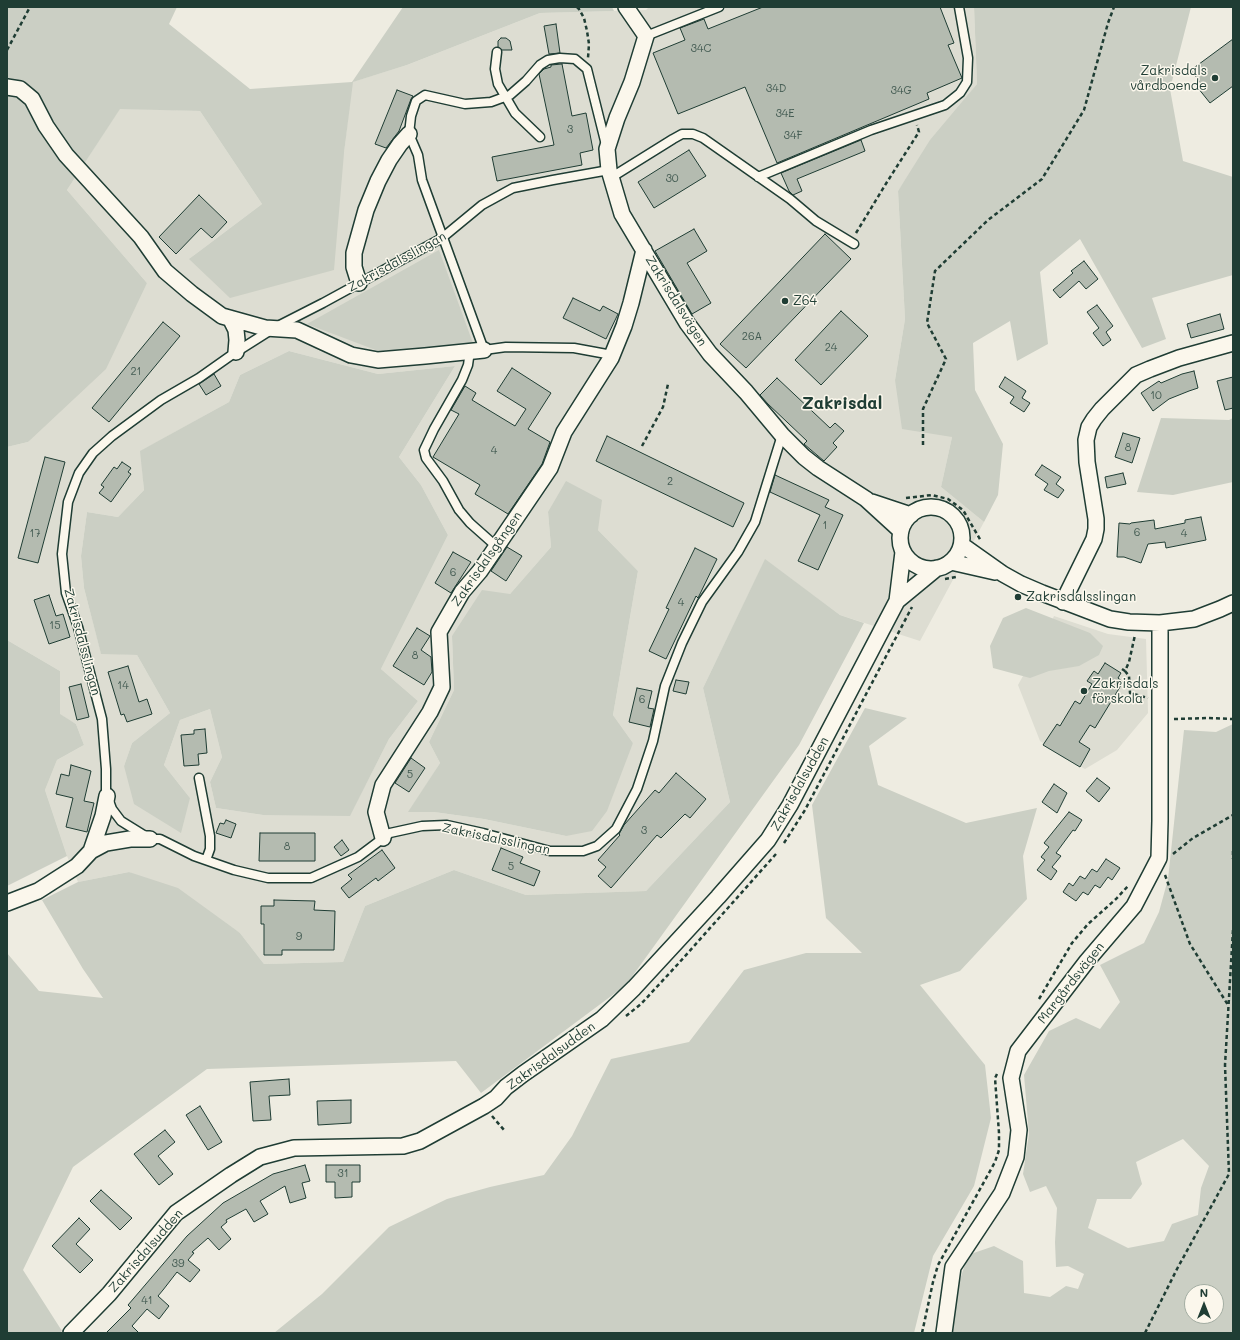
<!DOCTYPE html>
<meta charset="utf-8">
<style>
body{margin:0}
#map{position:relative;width:1240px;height:1340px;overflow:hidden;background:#eeece1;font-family:Mali,sans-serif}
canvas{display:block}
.frame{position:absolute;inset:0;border:8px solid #1f3d34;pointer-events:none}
.north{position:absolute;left:1184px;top:1284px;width:40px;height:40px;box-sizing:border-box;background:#fbf7ec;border:1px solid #a3ada2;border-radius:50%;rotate:0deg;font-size:11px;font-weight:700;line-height:16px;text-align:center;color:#1f3d34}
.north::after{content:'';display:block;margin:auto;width:14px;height:18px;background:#1f3d34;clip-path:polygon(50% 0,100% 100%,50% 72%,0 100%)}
</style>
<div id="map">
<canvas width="1240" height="1340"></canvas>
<div class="frame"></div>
<div class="north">N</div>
</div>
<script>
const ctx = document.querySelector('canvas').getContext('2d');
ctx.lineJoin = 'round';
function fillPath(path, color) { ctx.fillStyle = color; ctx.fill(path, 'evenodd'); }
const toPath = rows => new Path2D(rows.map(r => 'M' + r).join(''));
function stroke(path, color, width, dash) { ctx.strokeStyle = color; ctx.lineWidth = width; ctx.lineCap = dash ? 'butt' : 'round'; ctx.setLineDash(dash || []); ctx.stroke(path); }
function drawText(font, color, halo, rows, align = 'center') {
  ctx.font = font + ' Mali,sans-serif'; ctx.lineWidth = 3; ctx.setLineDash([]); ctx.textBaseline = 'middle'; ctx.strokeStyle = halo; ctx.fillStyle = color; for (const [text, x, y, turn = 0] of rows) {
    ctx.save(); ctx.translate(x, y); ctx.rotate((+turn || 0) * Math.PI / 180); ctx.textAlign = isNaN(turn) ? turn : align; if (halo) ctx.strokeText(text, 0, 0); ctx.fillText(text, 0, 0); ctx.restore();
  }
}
fillPath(toPath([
 [649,7,974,7,977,84,898,191,905,319,895,380,952,437,941,487,984,522,920,641,840,615,765,560,703,688,730,802,646,891,526,895,454,870,365,906,343,962,264,964,240,933,129,872,78,882,67,856,45,790,57,760,84,745,76,724,60,715,60,671,7,640,7,447,28,442,147,283,67,190,120,108,200,111,262,204,189,259,344,153,352,82,407,65,540,13,646,10],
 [289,351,378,374,455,366,399,457,421,485,448,535,381,669,418,701,389,739,350,815,263,815,216,808,210,782,222,757,210,709,180,720,164,765,190,798,124,766,132,743,170,713,137,655,101,653,84,588,81,556,87,512,118,517,144,490,141,451,229,402,240,375],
 [548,512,598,530,638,571,613,715,633,743,566,836,484,819,434,812,409,812,440,763,429,742,454,690,452,636,510,594,551,547],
 [1054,616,1108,634,1146,639,1148,713,1117,750,1085,769,1043,745,1043,743,1040,741,1018,685,1043,640]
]), '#ddddd2');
fillPath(toPath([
 [7,7,177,7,169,24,250,89,352,82,403,7,612,7,614,11,540,13,407,65,353,82,344,153,334,270,230,298,189,259,262,204,200,111,120,109,67,190,147,283,106,369,28,442,7,447],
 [974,7,1191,7,1170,89,1183,161,1233,177,1233,275,1152,298,1166,339,1142,348,1080,239,1040,272,1048,344,1017,361,1010,321,973,343,975,390,1003,444,998,495,984,522,941,487,952,437,902,429,895,380,905,319,898,191,930,140,977,84],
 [439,250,474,346,381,352,307,324],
 [289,351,378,374,455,366,399,457,421,485,448,535,381,669,418,701,389,739,350,816,263,815,216,808,210,782,222,757,210,709,180,720,164,765,190,798,181,833,134,804,124,766,132,743,170,713,137,655,101,654,84,588,81,556,87,512,118,517,144,490,140,451,229,402,240,375],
 [1161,418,1229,420,1233,418,1233,482,1173,495,1137,492],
 [566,481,602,500,598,530,638,571,613,715,633,743,607,811,592,831,566,836,484,819,434,812,408,812,440,763,429,742,454,690,452,636,482,590,510,594,551,547,548,512],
 [765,559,840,615,864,623,799,745,626,985,481,1093,456,1061,207,1069,73,1167,23,1270,62,1331,60,1333,7,1333,7,953,39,991,103,998,83,969,42,900,78,882,129,872,178,888,240,933,264,964,343,962,365,906,454,870,526,895,646,891,730,802,703,688],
 [1026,608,1090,633,1103,646,1099,655,1079,666,1049,671,1030,678,993,668,990,646,1003,618],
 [7,640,60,671,60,714,76,724,84,745,57,760,45,790,67,856,7,886],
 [865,708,907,718,869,746,878,785,966,823,1037,808,1023,856,1027,899,960,971,920,985,985,1065,991,1118,974,1186,933,1256,914,1333,274,1333,322,1294,389,1227,447,1199,490,1187,544,1175,572,1136,611,1059,689,1042,744,970,806,953,862,953,826,918,812,805],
 [1233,724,1233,1333,951,1333,957,1289,968,1255,994,1246,1023,1261,1024,1293,1050,1297,1066,1286,1078,1289,1084,1274,1068,1266,1056,1267,1055,1242,1057,1208,1046,1186,1030,1192,1023,1174,1029,1134,1024,1075,1049,1031,1076,1018,1100,1029,1120,1002,1100,965,1144,943,1159,912,1168,879,1184,730,1216,732],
 [1183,1139,1209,1166,1201,1188,1198,1215,1172,1224,1164,1241,1128,1248,1088,1228,1097,1199,1131,1199,1142,1184,1136,1162],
 [1192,1292,1216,1292,1216,1316,1192,1316]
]), '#cbcfc4');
const building = toPath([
 [763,7,940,7,954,43,948,45,962,78,927,93,929,99,777,163,745,87,678,114,653,53,685,40,680,28,704,19,708,29,763,7],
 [556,24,560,53,549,54,544,26,556,24],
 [501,38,506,38,510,41,512,50,502,50,498,47,498,41,501,38],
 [1233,39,1233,86,1210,103,1198,88,1202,85,1191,70,1233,39],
 [562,64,572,116,586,113,593,150,580,153,582,165,497,181,492,157,554,145,539,74,544,69,551,67,551,65,562,64],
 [397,90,413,96,411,99,399,131,386,148,375,144,397,90],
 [861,140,865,151,797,179,802,191,793,195,789,191,781,173,861,140],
 [689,150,706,176,654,208,638,182,689,150],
 [199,195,227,222,212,238,201,228,176,254,159,237,199,195],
 [694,229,707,251,687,263,711,303,692,314,655,251,694,229],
 [825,234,851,259,746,368,720,344,825,234],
 [1084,261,1098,279,1086,289,1079,281,1060,298,1053,290,1073,273,1071,271,1084,261],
 [573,298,600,311,603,306,618,314,606,339,563,318,573,298],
 [1097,305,1113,326,1106,332,1111,340,1103,346,1093,333,1099,328,1087,312,1097,305],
 [841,311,868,336,821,385,795,360,841,311],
 [1220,314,1224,329,1191,338,1187,324,1220,314],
 [163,322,180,336,109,422,92,408,163,322],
 [512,368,551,393,528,429,550,442,542,464,508,514,475,494,480,485,433,457,459,414,451,410,465,386,476,393,472,400,515,426,526,409,497,391,512,368],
 [1194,371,1198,388,1189,391,1169,399,1153,411,1141,393,1159,381,1161,383,1182,374,1194,371],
 [214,374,221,386,206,395,199,384,214,374],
 [1005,377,1026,391,1022,398,1030,403,1024,412,1010,403,1014,397,999,387,1005,377],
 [1233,377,1233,408,1225,410,1217,381,1233,377],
 [777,378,830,428,835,423,844,431,833,443,837,447,824,461,804,444,807,441,768,404,760,395,777,378],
 [1123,433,1140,438,1132,463,1115,457,1123,433],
 [607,436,744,503,733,527,596,461,607,436],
 [45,457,65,462,38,563,18,558,45,457],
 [122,462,131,468,128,472,131,474,111,502,99,493,104,487,101,485,114,467,117,469,122,462],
 [1042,465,1061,477,1056,484,1064,490,1058,498,1044,490,1048,484,1035,475,1042,465],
 [1123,473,1126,484,1107,488,1105,477,1123,473],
 [775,475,829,500,825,507,843,515,818,570,798,561,820,515,770,492,775,475],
 [1201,517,1206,540,1166,548,1165,542,1148,544,1141,563,1124,557,1117,557,1119,523,1130,524,1131,523,1154,520,1155,529,1185,523,1185,520,1201,517],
 [507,547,522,556,506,581,491,571,507,547],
 [695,548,717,559,698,598,696,596,666,659,649,651,669,609,666,608,695,548],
 [453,552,471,562,451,593,435,583,453,552],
 [49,595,56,616,63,614,70,637,49,644,34,600,49,595],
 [417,628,430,636,421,650,431,657,432,672,424,685,393,666,417,628],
 [1105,663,1121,673,1118,678,1123,682,1095,728,1090,725,1079,742,1090,749,1080,767,1043,745,1057,724,1060,726,1075,701,1080,704,1092,684,1087,681,1094,671,1098,674,1105,663],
 [128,666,139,702,147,699,152,714,127,722,124,714,121,715,108,672,128,666],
 [676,680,689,682,686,694,673,691,676,680],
 [81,684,89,717,77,720,69,687,81,684],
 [637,688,652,691,648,708,654,709,650,727,629,722,637,688],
 [205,729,207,753,198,754,199,765,184,766,181,735,194,734,194,730,205,729],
 [411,758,425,768,409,792,395,783,411,758],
 [71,765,91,771,84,801,94,803,87,832,66,827,73,798,56,794,61,774,69,776,71,765],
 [676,773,706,799,690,818,685,814,661,838,657,835,611,888,598,876,606,867,598,860,620,835,619,834,624,825,655,790,659,793,676,773],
 [1097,778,1110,788,1099,802,1086,791,1097,778],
 [1054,784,1067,793,1057,813,1042,802,1054,784],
 [1069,812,1082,820,1075,831,1073,830,1056,853,1061,856,1052,867,1057,871,1051,880,1037,870,1045,860,1041,857,1049,847,1044,843,1069,812],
 [226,820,236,824,231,838,216,833,220,823,224,824,226,820],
 [260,833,315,833,315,861,259,861,260,833],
 [342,840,349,850,341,856,334,847,342,840],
 [501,848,523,857,520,863,540,871,534,886,492,870,501,848],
 [382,850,395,868,378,881,376,878,349,898,341,888,352,879,348,875,382,850],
 [1106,859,1120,868,1112,880,1108,877,1100,888,1095,885,1088,895,1083,892,1076,901,1063,892,1069,883,1073,886,1080,876,1085,879,1092,869,1097,872,1106,859],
 [274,900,315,901,314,910,335,911,334,950,282,950,282,955,264,955,264,924,261,924,261,906,274,906,274,900],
 [289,1079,290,1095,269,1096,271,1120,253,1121,250,1082,289,1079],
 [351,1100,351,1123,318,1125,317,1101,351,1100],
 [200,1106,222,1142,208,1150,186,1115,200,1106],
 [165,1130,175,1142,158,1156,173,1174,159,1185,134,1154,165,1130],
 [305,1165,310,1181,302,1183,306,1198,290,1203,285,1186,260,1201,268,1214,254,1222,246,1209,226,1220,227,1222,221,1227,231,1239,219,1250,208,1238,192,1252,194,1253,188,1260,200,1270,190,1282,177,1272,163,1290,158,1296,169,1306,159,1319,147,1309,132,1326,139,1333,106,1333,131,1308,128,1305,187,1236,223,1203,273,1174,305,1165],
 [326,1165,360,1165,360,1182,352,1182,352,1197,335,1198,335,1182,326,1182,326,1165],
 [101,1190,132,1218,120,1230,90,1201,101,1190],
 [79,1218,90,1229,76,1244,93,1260,80,1273,52,1246,79,1218]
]);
fillPath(building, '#b4bbb0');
stroke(building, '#1f3d34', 1);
const service = toPath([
 [646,36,719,7],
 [497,52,495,69,498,84,515,113,540,137],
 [606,145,587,69,575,59,560,58,548,60,540,65,526,81,510,95,491,102,465,104,425,95,416,101,411,116,409,134,418,155,422,180,484,350,506,347,574,348,612,355],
 [609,170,553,180,513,188,482,205,442,238,323,303,274,328,233,354,199,378,161,400,112,436,93,453,79,473,68,502,62,554,66,593,78,627,102,719,106,769,106,793,112,809,121,821,150,839,160,839,194,856,234,870,268,878,311,878,358,857,390,833,422,826,447,825,483,833,550,851,583,851,597,846,616,829,637,789,653,741,665,686,682,643,702,602,738,552,755,522,782,435],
 [612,177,673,139,682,134,693,134,703,138,790,199,816,221,854,244],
 [758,177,871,130,945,105,960,93,967,82,968,58,959,7],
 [470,351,468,365,462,380,434,429,424,450,426,458,443,481,459,510,470,523,497,547],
 [199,778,210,836,210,849,206,860]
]);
const minor = toPath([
 [626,7,646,36,632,82,617,118,607,149,609,170,622,214,687,323,710,354,746,392,782,435,804,457,818,468,866,499,901,531],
 [7,87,20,89,32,99,46,126,66,155,141,237,165,271,192,294,222,316,265,328,297,330,351,355,378,360,425,356,484,350],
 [359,283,354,267,354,253,366,210,378,181,389,160,400,144,409,134],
 [230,318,236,330,237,340,236,352],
 [872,502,911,515],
 '900 538a31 31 0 1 1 62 0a31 31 0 1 1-62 0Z',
 [962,545,1003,574,1021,584,1042,593,1110,619,1129,622,1160,623,1194,619,1220,609,1233,603],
 [951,562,995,572],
 [897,601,937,568],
 [1063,602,1094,539,1096,529,1096,519,1087,462,1086,440,1089,427,1094,419,1102,409,1136,375,1150,369,1179,358,1233,343],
 [383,838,376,812,383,785,430,712,442,687,439,632,462,592,480,571,550,468,564,432,611,358,624,326,631,303,644,250],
 [91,851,103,816,107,796],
 [7,903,38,891,77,866,91,851,106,843,130,839,150,839],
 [71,1333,109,1294,176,1213,231,1175,260,1157,294,1148,403,1146,420,1141,484,1106,496,1098,506,1087,523,1074,602,1019,634,988,718,897,768,840,790,805,897,601,903,552],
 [944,1333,953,1267,1002,1193,1016,1157,1019,1130,1011,1078,1018,1051,1087,961,1134,906,1159,858,1160,821,1160,623]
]);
stroke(service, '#1f3d34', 11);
stroke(minor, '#1f3d34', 18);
stroke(toPath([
 [577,7,579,9,584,18,587,31,589,44,588,58],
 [7,50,30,7],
 [856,233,887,182,917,135,919,132,917,125],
 [923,445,923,409,946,359,927,323,935,271,988,220,1042,179,1084,110,1108,23,1114,7],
 [642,446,663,407,668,384],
 [906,498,932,495,948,499,963,510,981,541],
 [945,579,956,577],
 [1122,669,1125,671,1129,662,1135,635],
 [1125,671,1129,676,1130,693,1148,698],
 [1174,719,1208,718,1233,719],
 [784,843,805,810,912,607],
 [1233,851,1233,859],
 [1173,854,1193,838,1233,815],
 [1165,875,1190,944,1228,1005],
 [1039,999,1072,943,1088,924,1116,899,1128,886],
 [626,1016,641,1004,678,964,776,854],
 [492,1116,504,1130],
 [922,1333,933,1282,938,1265,995,1162,999,1150,999,1133,995,1078,997,1074],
 [1145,1333,1177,1269,1229,1174,1225,1065,1233,930]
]), '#1f3d34', 2.5, [4, 3]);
stroke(service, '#fbf7ec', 8);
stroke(minor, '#fbf7ec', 15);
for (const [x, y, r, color] of [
 [1215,78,4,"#1f3d34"],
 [785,301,4,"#1f3d34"],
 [1018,597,4,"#1f3d34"],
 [1084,691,4,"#1f3d34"]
]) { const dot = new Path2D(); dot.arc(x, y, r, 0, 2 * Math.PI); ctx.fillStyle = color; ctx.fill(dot); stroke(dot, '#fbf7ec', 1.5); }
drawText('11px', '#445c53', null, [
 ["34C",701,49],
 ["34D",776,89],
 ["34G",901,91],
 ["34E",785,114],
 ["3",570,130],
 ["34F",793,136],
 ["30",672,179],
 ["26A",752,337],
 ["24",831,348],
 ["21",136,372],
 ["10",1156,396],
 ["8",1128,448],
 ["4",494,451],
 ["2",670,482],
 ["1",825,526],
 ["6",1137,533],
 ["17",35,534],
 ["4",1184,534],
 ["6",453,573],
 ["4",681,603],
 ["15",55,626],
 ["8",415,656],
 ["14",123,686],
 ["6",642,700],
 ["5",410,775],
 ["3",644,831],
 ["8",287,847],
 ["5",511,867],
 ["9",299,937],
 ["31",343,1174],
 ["39",178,1264],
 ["41",147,1301]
]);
drawText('13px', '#1f3d34', '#fbf7ec', [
 ["Zakrisdals",1207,71,"right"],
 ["vårdboende",1207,86,"right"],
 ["Z64",793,301],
 ["Zakrisdalsslingan",1026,597],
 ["Zakrisdals",1092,684],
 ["förskola",1092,699]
], 'left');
drawText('13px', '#1f3d34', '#fbf7ec', [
 ["Zakrisdalsslingan",397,262,-29],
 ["Zakrisdalsvägen",676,301,58],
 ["Zakrisdalsgången",487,559,-55],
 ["Zakrisdalsslingan",82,642,75],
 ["Zakrisdalsudden",800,784,-61],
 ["Zakrisdalsslingan",496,839,12],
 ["Margårdsvägen",1071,983,-52],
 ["Zakrisdalsudden",551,1056,-36],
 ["Zakrisdalsudden",146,1251,-49]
]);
drawText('bold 17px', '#1f3d34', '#fbf7ec', [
 ["Zakrisdal",842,404]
]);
</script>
